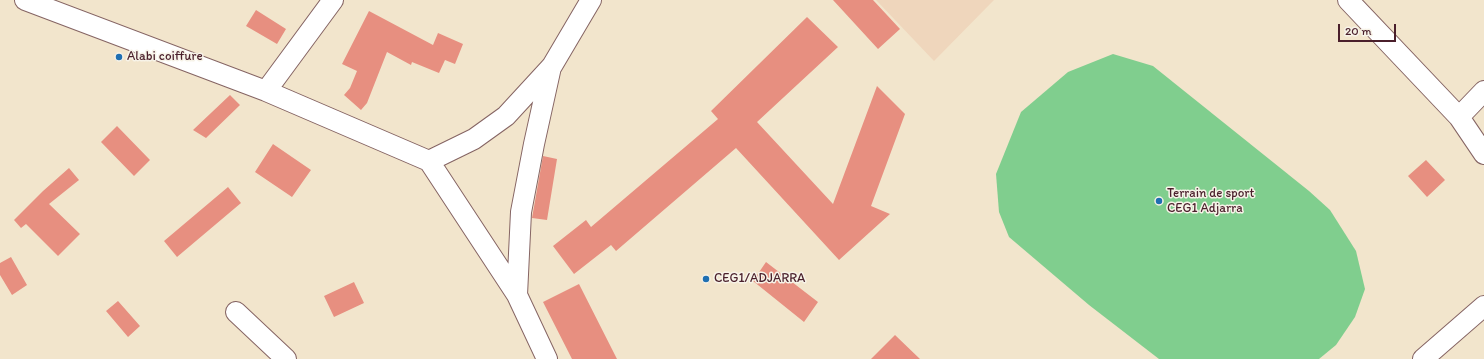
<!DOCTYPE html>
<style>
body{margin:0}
#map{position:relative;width:1484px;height:359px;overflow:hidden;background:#f2e5cc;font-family:Itim,sans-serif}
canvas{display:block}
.scale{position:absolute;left:1338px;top:24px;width:58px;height:18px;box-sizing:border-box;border:2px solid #4a1f2b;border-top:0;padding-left:5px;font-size:12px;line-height:14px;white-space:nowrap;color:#4a1f2b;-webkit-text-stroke:3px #f7f3e8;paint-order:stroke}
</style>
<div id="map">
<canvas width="1484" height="359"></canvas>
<div class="scale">20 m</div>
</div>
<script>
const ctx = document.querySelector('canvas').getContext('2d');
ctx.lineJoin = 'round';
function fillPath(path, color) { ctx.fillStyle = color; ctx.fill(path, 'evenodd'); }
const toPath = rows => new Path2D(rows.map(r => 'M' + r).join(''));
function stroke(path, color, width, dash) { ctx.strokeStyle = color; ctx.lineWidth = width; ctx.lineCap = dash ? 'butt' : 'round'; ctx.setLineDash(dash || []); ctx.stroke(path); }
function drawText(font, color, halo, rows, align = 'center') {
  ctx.font = font + ' Itim,sans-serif'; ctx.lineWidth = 3; ctx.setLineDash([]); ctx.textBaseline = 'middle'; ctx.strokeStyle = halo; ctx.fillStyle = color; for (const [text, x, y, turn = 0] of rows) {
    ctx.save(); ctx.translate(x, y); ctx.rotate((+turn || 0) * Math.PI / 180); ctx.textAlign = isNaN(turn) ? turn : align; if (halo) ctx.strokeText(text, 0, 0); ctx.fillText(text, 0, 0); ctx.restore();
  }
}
fillPath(toPath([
 [876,0,994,0,934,61]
]), '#efd6bc');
fillPath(toPath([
 [1113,54,1153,66,1309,191,1330,210,1356,251,1365,289,1355,317,1336,345,1319,359,1159,359,1089,305,1009,237,999,212,996,174,1021,112,1068,72]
]), '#80ce8e');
fillPath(toPath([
 [833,0,873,0,900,29,878,49],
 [256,10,286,29,277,44,246,26],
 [369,11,433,45,438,33,463,44,455,64,445,60,439,73,412,62,411,65,387,52,367,103,361,110,344,95,350,88,357,71,342,64],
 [807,17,838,47,757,122,833,204,877,86,905,114,871,206,890,214,839,260,736,148,616,251,611,245,574,274,553,246,586,220,591,227,718,119,711,111],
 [230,95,240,105,206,138,193,130],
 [117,126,150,160,134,176,101,142],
 [273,144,311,170,292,197,255,172],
 [543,156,557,159,547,220,532,218],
 [1426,160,1445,180,1427,197,1408,176],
 [69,168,79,180,49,204,80,234,58,256,26,224,21,228,14,220,43,191],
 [228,187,241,203,177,257,164,241],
 [11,257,27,285,12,295,0,275,0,263],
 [766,262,818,302,804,322,753,281],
 [354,282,364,303,334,317,324,296],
 [579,284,617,359,572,359,543,302],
 [118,301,140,326,128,337,106,311],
 [895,335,920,359,871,359]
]), '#e78f80');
const minor = toPath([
 [25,0,266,91,429,161,517,295,547,359],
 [1348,0,1459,117,1484,154],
 [266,91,333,0],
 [1459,117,1484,91],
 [429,161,474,139,506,116,552,66,591,0],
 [517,295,521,212,534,144,551,67],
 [236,312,286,359],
 [1423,359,1484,306]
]);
stroke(minor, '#856463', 22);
stroke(minor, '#fff', 20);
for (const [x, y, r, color] of [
 [119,57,4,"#1f6fb2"],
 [1159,201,4,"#1f6fb2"],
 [706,279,4,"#1f6fb2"]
]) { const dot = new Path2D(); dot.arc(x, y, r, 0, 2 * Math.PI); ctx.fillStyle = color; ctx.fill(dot); stroke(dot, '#f7f3e8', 1.5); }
drawText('13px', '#4a1f2b', '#f7f3e8', [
 ["Alabi coiffure",127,57],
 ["Terrain de sport",1167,194],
 ["CEG1 Adjarra",1167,209],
 ["CEG1/ADJARRA",714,279]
], 'left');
</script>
